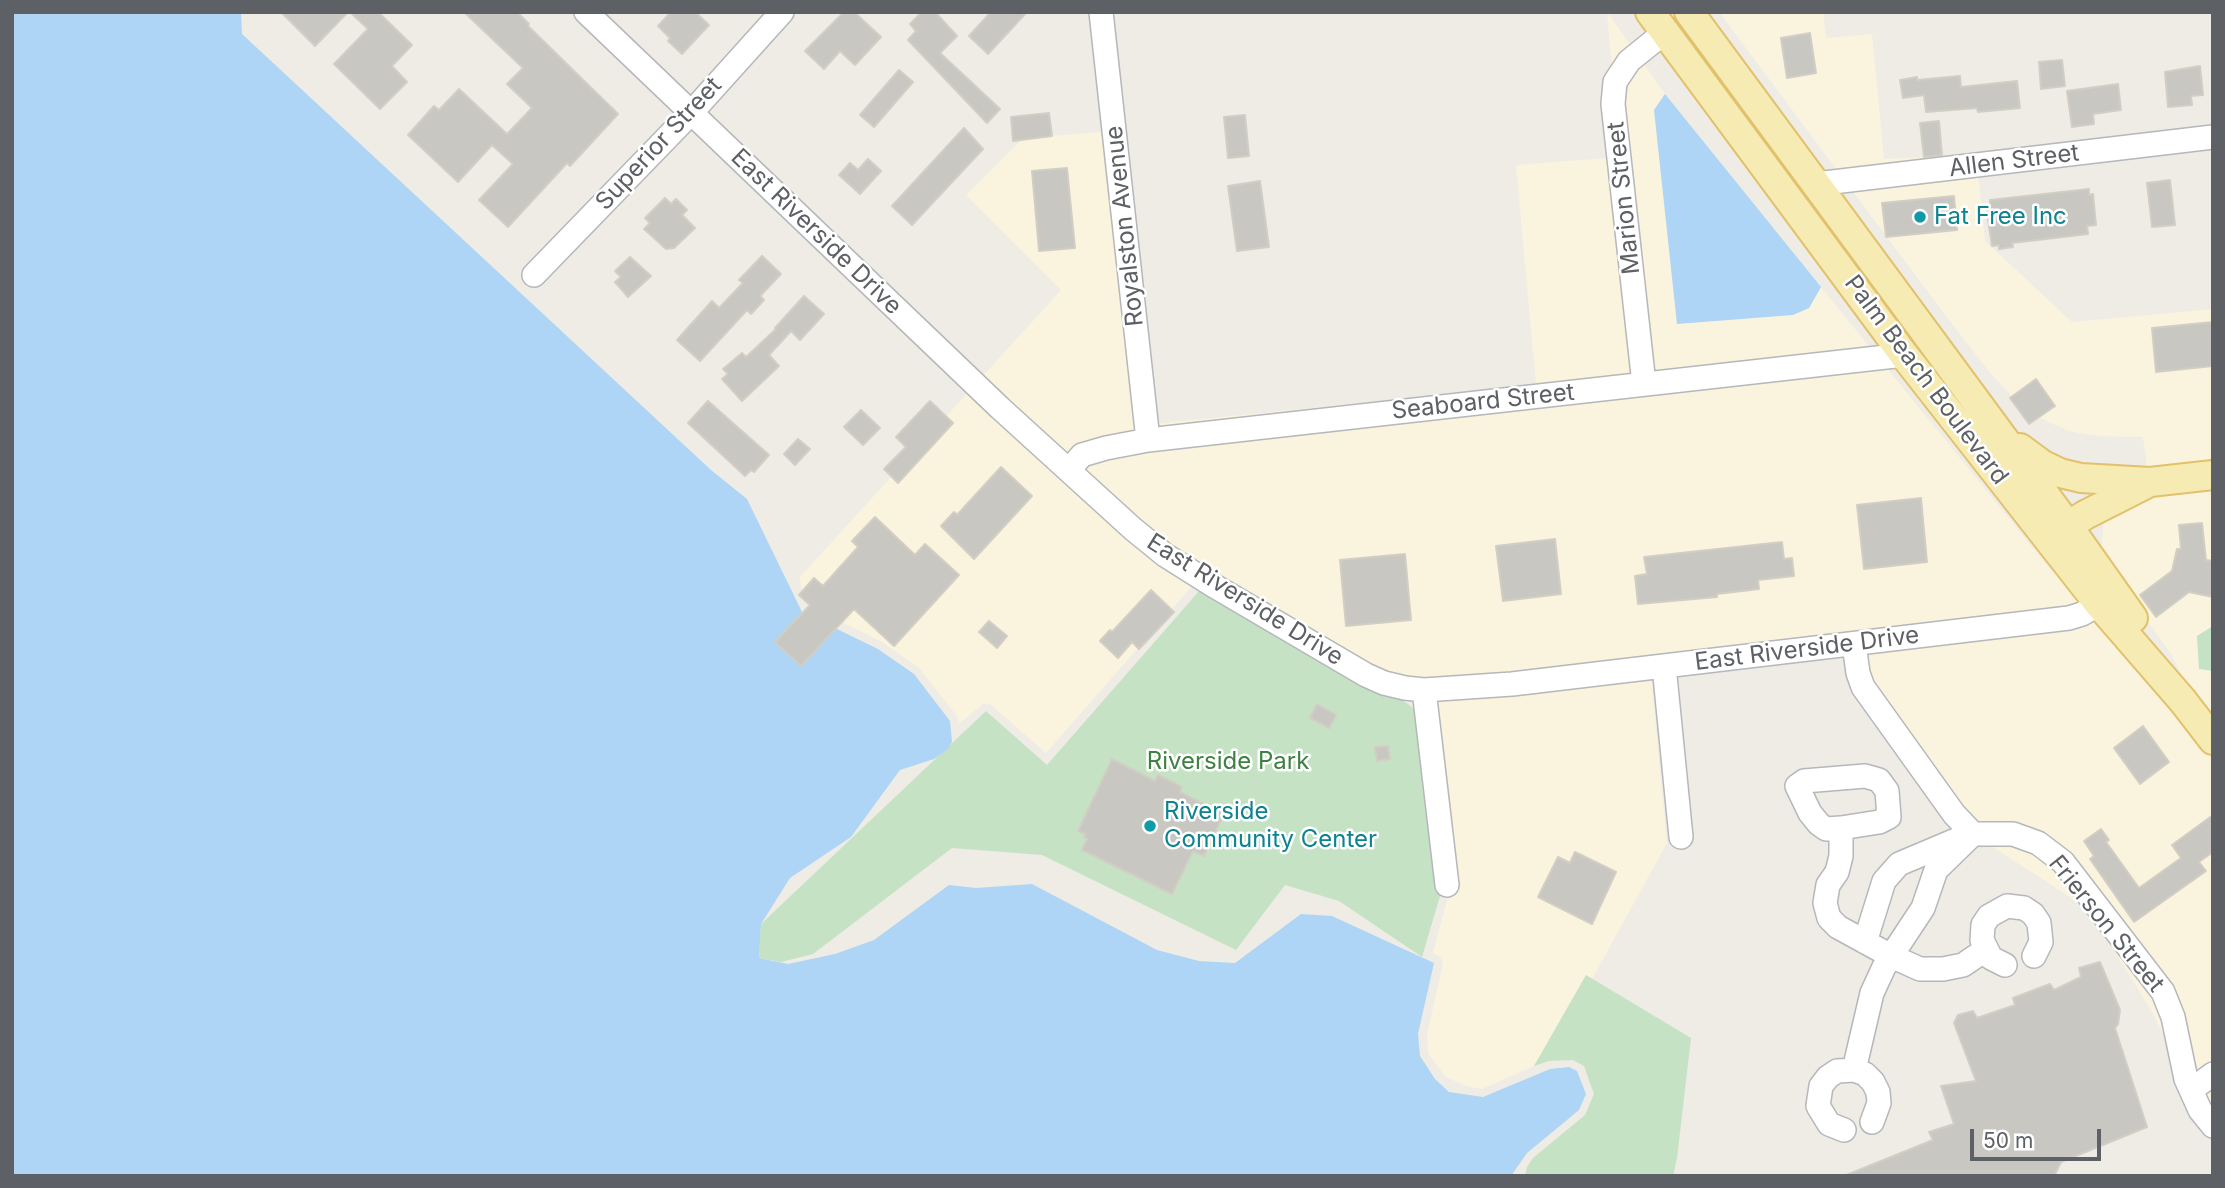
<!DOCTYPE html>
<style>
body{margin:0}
#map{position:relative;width:2225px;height:1188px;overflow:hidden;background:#eeece5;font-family:Inter,sans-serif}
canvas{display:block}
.frame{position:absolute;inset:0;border:14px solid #5d6064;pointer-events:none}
.scale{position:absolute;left:1970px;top:1129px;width:131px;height:32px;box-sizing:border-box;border:4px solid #5d6064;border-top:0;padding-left:9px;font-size:21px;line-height:24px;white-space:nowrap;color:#5d6064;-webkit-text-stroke:5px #fff;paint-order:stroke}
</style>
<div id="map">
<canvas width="2225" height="1188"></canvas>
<div class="frame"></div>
<div class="scale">50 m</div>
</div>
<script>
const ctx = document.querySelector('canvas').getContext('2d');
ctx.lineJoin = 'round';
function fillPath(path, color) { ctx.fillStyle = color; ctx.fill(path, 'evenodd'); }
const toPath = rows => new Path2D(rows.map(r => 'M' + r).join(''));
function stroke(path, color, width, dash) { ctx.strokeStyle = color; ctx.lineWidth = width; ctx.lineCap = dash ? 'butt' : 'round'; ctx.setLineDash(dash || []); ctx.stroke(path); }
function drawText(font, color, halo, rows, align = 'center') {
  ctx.font = font + ' Inter,sans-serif'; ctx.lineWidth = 5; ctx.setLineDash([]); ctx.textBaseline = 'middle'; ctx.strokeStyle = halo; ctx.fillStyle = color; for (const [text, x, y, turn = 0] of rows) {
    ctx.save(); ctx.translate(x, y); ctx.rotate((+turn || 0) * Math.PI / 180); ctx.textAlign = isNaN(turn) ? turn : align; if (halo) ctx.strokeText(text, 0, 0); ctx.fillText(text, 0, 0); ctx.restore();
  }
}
fillPath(toPath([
 [1607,12,1665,94,1654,110,1809,308,1821,287,2050,569,2066,578,2180,712,2213,756,2213,1105,2189,1083,2150,1008,2087,908,1954,822,1845,642,1651,676,1667,843,1592,979,1586,976,1534,1066,1482,1089,1465,1086,1445,1076,1428,1053,1427,1034,1443,964,1441,957,1433,953,1451,885,1423,705,1193,585,1046,753,990,704,983,704,959,724,957,716,919,668,882,642,809,606,801,589,800,577,1061,290,966,195,1023,138,1116,131,1144,425,1536,385,1516,165,1620,157],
 [1719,12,1823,12,1826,38,1872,34,1884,159,1976,155,1985,241,2072,322,2213,309,2213,466,2148,473,2143,437,2099,436,2072,432,2046,421,2022,407,1992,375,1949,320],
 [2213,484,2213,626,2197,636,2199,669,2213,671,2213,723,2192,696,2171,654,2097,550,2102,544,2104,515,2146,494]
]), '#faf4de');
fillPath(toPath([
 [1200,590,1397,696,1417,711,1443,886,1422,957,1339,901,1285,885,1236,950,1042,855,952,848,813,954,781,962,759,958,761,924,986,711,1047,765],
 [2213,626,2213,671,2199,669,2197,636],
 [1586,975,1691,1038,1677,1158,1673,1176,1525,1176,1527,1167,1533,1158,1585,1115,1594,1094,1584,1066,1573,1060,1549,1061,1534,1066]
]), '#c5e2c5');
fillPath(toPath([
 [12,12,241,12,242,34,711,470,747,499,802,612,878,649,914,674,950,721,952,742,948,749,934,759,900,770,851,837,790,878,761,924,759,958,788,964,835,954,874,940,949,885,976,888,1032,884,1157,950,1199,961,1235,963,1301,914,1332,916,1434,963,1418,1034,1420,1056,1435,1079,1449,1092,1483,1097,1550,1069,1569,1067,1577,1071,1586,1094,1579,1110,1527,1153,1511,1176,12,1176],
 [1665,94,1821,287,1809,308,1793,315,1677,324,1654,110]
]), '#aed5f5');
const building = toPath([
 [281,12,348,12,315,46,281,12],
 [350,12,378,12,412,45,392,66,407,82,380,109,334,64,368,29,350,12],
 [464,12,517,12,529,24,528,26,618,114,570,166,567,163,508,227,479,200,513,164,492,145,458,182,408,135,434,106,439,110,459,89,507,134,532,108,507,84,523,68,464,12],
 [671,12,695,12,709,25,682,54,668,41,670,38,658,26,671,12],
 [844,12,854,12,881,37,855,65,840,51,824,69,805,51,844,12],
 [922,12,935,12,957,36,940,53,1000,109,987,123,908,40,916,31,910,24,922,12],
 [991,12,1027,12,988,54,969,36,991,12],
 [1810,33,1816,73,1787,78,1781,38,1810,33],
 [2062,60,2065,86,2041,89,2039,62,2062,60],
 [2200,66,2203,95,2191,96,2192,105,2168,107,2165,72,2200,66],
 [899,70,913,82,874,127,860,115,899,70],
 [1960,76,1961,87,2017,81,2020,108,1978,112,1977,108,1926,112,1924,95,1903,98,1900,80,1917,77,1917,80,1960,76],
 [2118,84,2121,110,2093,114,2094,124,2072,127,2067,91,2118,84],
 [1049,113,1052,136,1013,141,1011,117,1049,113],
 [1245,115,1249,156,1228,158,1224,117,1245,115],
 [1939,121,1942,155,1924,157,1920,123,1939,121],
 [964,128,983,149,912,225,892,206,964,128],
 [868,159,881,171,860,194,839,175,850,163,858,170,868,159],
 [1067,168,1075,248,1039,251,1032,171,1067,168],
 [2170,180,2175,225,2152,227,2147,183,2170,180],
 [1260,181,1269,247,1237,251,1228,186,1260,181],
 [2089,189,2089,195,2093,194,2096,225,2087,226,2088,234,2012,243,2013,247,1999,249,1999,245,1992,246,1986,206,1990,205,1990,200,2089,189],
 [1954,196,1957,230,1886,237,1882,203,1954,196],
 [665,198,671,204,676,199,687,210,682,215,695,228,674,248,666,249,644,229,650,223,645,218,665,198],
 [762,256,781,274,760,296,764,300,751,314,747,310,700,361,677,340,712,301,719,308,743,283,739,280,762,256],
 [630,257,651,276,628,297,615,282,621,277,615,271,630,257],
 [804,296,824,314,800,340,791,331,769,355,779,366,742,401,722,379,728,374,723,369,742,353,746,357,776,329,775,328,804,296],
 [2213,322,2213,366,2156,372,2152,328,2213,322],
 [2036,379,2055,406,2029,424,2010,398,2036,379],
 [708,401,769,455,754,472,751,470,745,476,688,423,708,401],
 [930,401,953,423,898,483,884,469,906,447,896,437,930,401],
 [861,410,880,428,863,445,844,427,861,410],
 [798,439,810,449,795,465,784,454,798,439],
 [1001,467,1032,496,974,559,941,526,954,512,957,515,1001,467],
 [1921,498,1927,562,1864,569,1857,505,1921,498],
 [875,517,915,555,925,544,959,575,894,646,854,609,801,666,775,642,810,605,799,595,814,578,823,586,858,547,852,541,875,517],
 [2202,523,2206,560,2213,561,2213,597,2189,592,2156,617,2140,595,2172,571,2177,549,2181,549,2179,525,2202,523],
 [1555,539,1561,594,1503,601,1496,546,1555,539],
 [1782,542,1784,559,1792,558,1794,576,1758,580,1759,589,1717,594,1717,597,1638,604,1635,576,1647,574,1644,557,1782,542],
 [1405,554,1411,620,1346,626,1340,560,1405,554],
 [1151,590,1174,612,1139,649,1132,642,1118,658,1100,641,1110,630,1112,632,1151,590],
 [989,621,1007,636,997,648,979,632,989,621],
 [1317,704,1336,715,1329,728,1310,718,1317,704],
 [2143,726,2169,762,2140,784,2114,748,2143,726],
 [1388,746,1390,759,1377,761,1375,747,1388,746],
 [1112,759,1155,781,1158,775,1182,787,1180,792,1224,814,1204,856,1193,851,1172,894,1082,850,1087,839,1084,837,1085,834,1078,831,1112,759],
 [2213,815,2213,852,2199,862,2206,871,2134,922,2090,859,2094,856,2084,841,2101,829,2109,840,2106,842,2139,888,2181,858,2172,845,2213,815],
 [1575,852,1616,872,1592,924,1538,897,1558,857,1570,863,1575,852],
 [2100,962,2120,1010,2118,1024,2115,1028,2147,1127,2061,1162,2054,1176,1844,1176,1933,1140,1929,1132,1954,1124,1941,1086,1976,1081,1957,1031,1954,1023,1958,1015,1973,1011,1977,1018,2015,1005,2013,998,2050,984,2054,990,2081,977,2079,968,2100,962]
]);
fillPath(building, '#c9c7c2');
stroke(building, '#d2cec4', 2);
const minor = toPath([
 [586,12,1000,408,1133,529,1165,555,1211,584,1366,675,1384,683,1405,688,1424,690,1512,684,2069,618,2082,614,2099,604],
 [1101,12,1148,440],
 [1816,184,2213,137],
 [534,275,691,113,782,12],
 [1644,384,1613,104,1615,82,1629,61,1665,32],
 [1069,470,1082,455,1106,448,1148,440,1904,355],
 [1854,644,1858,673,1863,687,1954,814,1973,834,2013,834,2038,843,2063,862,2163,992,2173,1017,2186,1079,2200,1110,2213,1126],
 [1664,666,1681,837],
 [1424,690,1447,885],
 [1841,828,1826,829,1819,824,1810,813,1797,786,1804,781,1865,776,1879,780,1887,791,1889,817,1879,822,1841,828,1841,856,1837,872,1828,885,1825,903,1829,918,1838,927,1891,956,1920,969,1943,969,1963,965,1985,950],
 [1865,942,1884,881,1899,864,1963,837],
 [2005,965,1991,958,1982,940,1983,925,1989,916,2007,906,2024,908,2033,914,2039,923,2041,942,2034,956],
 [1854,1070,1872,993,1884,967,1923,908,1936,870,1973,834],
 [2191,1090,2213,1074],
 [1844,1130,1829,1124,1818,1106,1821,1086,1828,1077,1837,1071,1854,1070,1865,1074,1873,1082,1878,1092,1879,1103,1872,1122]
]);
const major = toPath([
 [1650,12,1904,355,2099,604,2183,701,2213,740],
 [1689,12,2068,526,2133,618],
 [2020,448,2043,465,2060,473,2081,478,2150,482,2213,475],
 [2055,535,2085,515,2148,483]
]);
stroke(minor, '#b5b7ba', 26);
stroke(major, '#e1c16b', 32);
stroke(minor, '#fff', 23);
stroke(major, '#f6ebb2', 28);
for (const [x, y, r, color] of [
 [1920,217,7,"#0f9aa8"],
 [1150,826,7,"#0f9aa8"]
]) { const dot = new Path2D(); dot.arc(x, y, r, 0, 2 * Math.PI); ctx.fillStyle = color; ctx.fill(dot); stroke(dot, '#fff', 2.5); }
drawText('24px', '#5d6064', '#fff', [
 ["Superior Street",659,144,-47],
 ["Allen Street",2014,161,-7],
 ["Marion Street",1624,198,-96],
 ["Royalston Avenue",1125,226,-96],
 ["East Riverside Drive",816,232,44],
 ["Palm Beach Boulevard",1926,380,53],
 ["Seaboard Street",1483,402,-6],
 ["East Riverside Drive",1245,600,32],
 ["East Riverside Drive",1807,649,-7],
 ["Frierson Street",2106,924,51]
]);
drawText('24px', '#0d838f', '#fff', [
 ["Fat Free Inc",1934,217],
 ["Riverside",1164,812],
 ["Community Center",1164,840]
], 'left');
drawText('24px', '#3f8043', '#fff', [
 ["Riverside Park",1228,762]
]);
</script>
